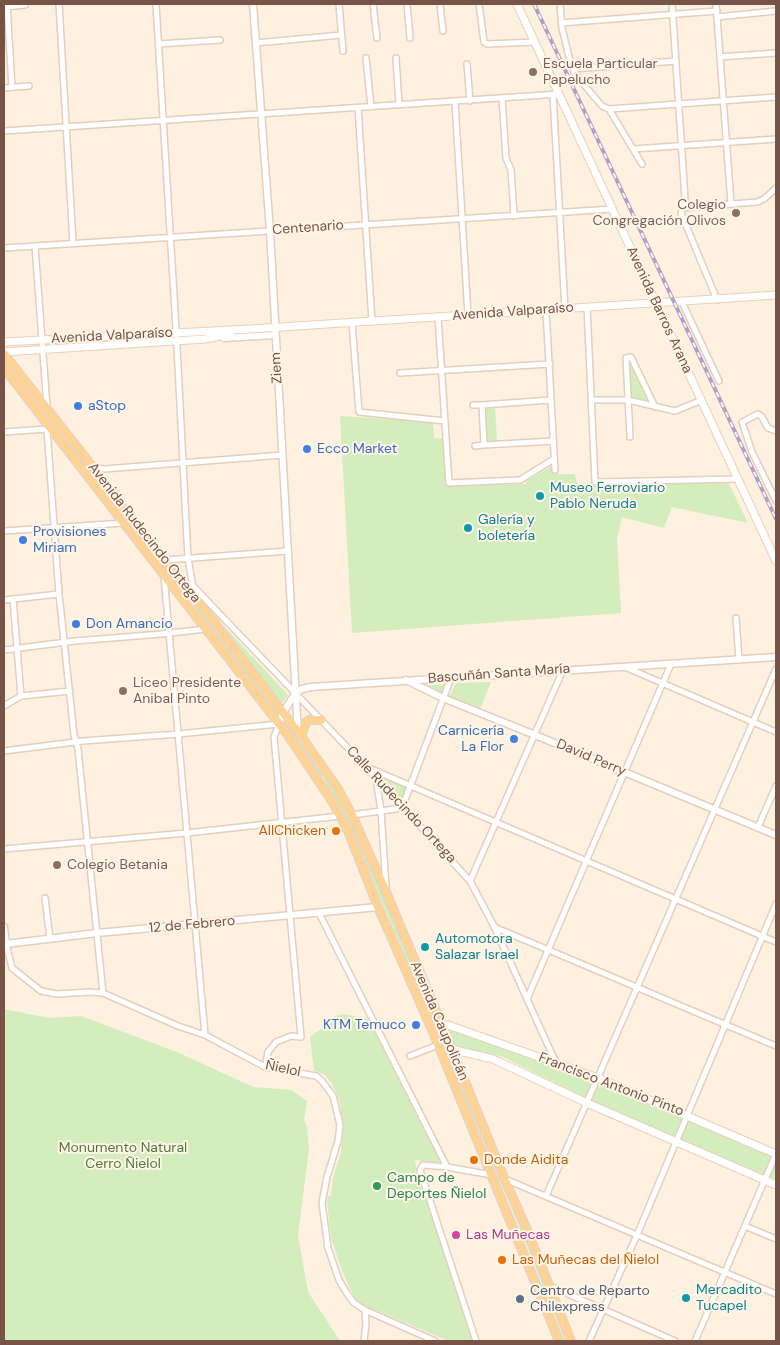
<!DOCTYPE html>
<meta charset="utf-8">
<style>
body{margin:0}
#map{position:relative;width:780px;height:1345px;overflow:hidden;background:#fef1e0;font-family:"DM Sans",sans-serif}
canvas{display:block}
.frame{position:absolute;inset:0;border:5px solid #775445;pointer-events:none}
</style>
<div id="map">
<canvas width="780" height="1345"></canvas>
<div class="frame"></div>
</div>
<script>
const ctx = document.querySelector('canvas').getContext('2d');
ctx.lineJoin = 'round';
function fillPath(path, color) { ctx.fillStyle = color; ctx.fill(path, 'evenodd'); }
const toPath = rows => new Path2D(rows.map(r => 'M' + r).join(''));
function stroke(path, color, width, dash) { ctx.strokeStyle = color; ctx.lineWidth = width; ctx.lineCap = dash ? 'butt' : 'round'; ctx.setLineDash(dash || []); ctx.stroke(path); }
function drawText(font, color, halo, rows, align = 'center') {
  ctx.font = font + ' "DM Sans",sans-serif'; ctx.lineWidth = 4; ctx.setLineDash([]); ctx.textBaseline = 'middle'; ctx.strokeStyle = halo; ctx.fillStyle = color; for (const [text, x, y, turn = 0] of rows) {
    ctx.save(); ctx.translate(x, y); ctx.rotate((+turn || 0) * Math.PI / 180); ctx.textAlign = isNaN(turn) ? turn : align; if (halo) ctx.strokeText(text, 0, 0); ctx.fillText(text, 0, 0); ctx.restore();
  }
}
fillPath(toPath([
 [4,360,94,473,296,735,335,791,384,893,407,952,570,1341,565,1341,497,1172,350,827,323,778,168,574,4,363],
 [630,361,631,361,651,402,630,397],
 [495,406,497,442,486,443,484,407],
 [340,416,433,422,434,438,443,439,446,486,526,484,526,481,553,466,553,474,575,474,577,484,615,482,728,482,748,523,672,507,664,528,622,517,617,539,621,613,352,633],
 [195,591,224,626,288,695,281,705,269,689,266,682,196,597],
 [491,682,480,709,449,697,454,686,457,683],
 [445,684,442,694,422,686],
 [378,775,407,786,401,801,378,776],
 [4,1009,49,1018,81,1016,179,1053,253,1087,291,1090,307,1101,304,1120,307,1127,309,1149,298,1235,308,1292,340,1341,4,1341],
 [345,1014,372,1020,443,1163,415,1160,417,1172,472,1341,449,1341,356,1302,343,1273,331,1238,327,1201,328,1196,331,1196,333,1177,341,1153,343,1123,339,1100,332,1084,325,1075,314,1071,310,1037,325,1026,335,1016],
 [448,1028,587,1077,776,1156,776,1180,597,1104,503,1057,452,1045,445,1030]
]), '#d3edbd');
const minor = toPath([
 [7,4,12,87],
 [59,4,73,243],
 [156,4,176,328,188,559,193,587],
 [339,4,343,51],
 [373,4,377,38],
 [407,4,410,38],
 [440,4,443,31],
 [479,4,484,42,487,44,535,42],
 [560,4,562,28,570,61,575,74,602,106,609,109,642,164],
 [672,4,685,199,681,213,717,300],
 [716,4,731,203],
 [5,7,25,5],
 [717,17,776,11],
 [561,23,717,11],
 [256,43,341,35],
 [159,44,220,40],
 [720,57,776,53],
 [366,58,371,107],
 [396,58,399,105],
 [467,64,470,101],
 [573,69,676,61],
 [4,88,29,86],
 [553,95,565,309],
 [502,98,506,158,511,170,514,216],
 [455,102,468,315],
 [358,108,372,321],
 [609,109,776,97],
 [4,131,559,94],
 [634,149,776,139],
 [682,208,757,202,764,199,776,188],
 [35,246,47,407],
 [4,248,613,209],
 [682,302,719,381],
 [587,307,595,482,738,479],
 [546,310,555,470],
 [438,317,449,483,520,480,554,459],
 [352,323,359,412,445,421],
 [400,373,550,364],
 [551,400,482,405,484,445,553,441],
 [592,400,628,400,675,411,702,400],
 [473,405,482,405],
 [47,429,59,594,74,735,78,749,103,993],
 [776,431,768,428,762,417,758,414,742,422,752,452,776,501],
 [4,432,47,429],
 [630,437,626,358,631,357,655,407],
 [475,446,484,445],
 [93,467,104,469,283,455],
 [4,531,124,523],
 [165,560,288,551],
 [164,576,205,1035],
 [192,585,366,767,470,881,494,926,556,1063],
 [13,599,21,696],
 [4,600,59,594],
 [736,618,739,660],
 [4,650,75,641,161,634,206,629],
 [625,667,776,732],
 [4,706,21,696,70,691],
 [4,751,83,741,178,734,279,724,274,737,301,1037,291,1036,276,1042,268,1052,265,1067],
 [369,768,776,942],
 [376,778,381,811,386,887],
 [352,815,402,808,451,678],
 [758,827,776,786],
 [4,849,187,833,340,816],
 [470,881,563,670],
 [45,898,50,939],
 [319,913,447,1167],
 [494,927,776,1046],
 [6,944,12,968,41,991,57,994,89,992,103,993,178,1026,205,1035,265,1067,316,1076,322,1081,333,1096,340,1125,338,1141,327,1177,322,1203,328,1248,339,1280,346,1292,354,1303,365,1310,435,1341],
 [527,999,671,664],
 [410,1056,438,1045],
 [505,1179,776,1294],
 [546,1196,776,669],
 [745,1226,776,1239],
 [550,1286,675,1341],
 [364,1341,366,1324,365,1310],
 [476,1341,420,1170,423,1165,447,1167,492,1175],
 [589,1341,637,1235,776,904],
 [695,1341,776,1154]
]);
const tertiary = toPath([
 [253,4,270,231,298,733],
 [224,338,275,335],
 [406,680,443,698,535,735,776,835],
 [279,724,283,713,296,692,302,689,311,687,776,657],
 [4,927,6,944,97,933,378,907]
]);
const secondary = toPath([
 [517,4,776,561],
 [4,342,250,329,776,295],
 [4,352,205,339,230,334],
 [442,1025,448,1025,598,1078,776,1154],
 [451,1049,493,1059,587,1103,776,1185]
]);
const primary = toPath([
 [4,354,92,466,123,508,200,604,301,736,338,789,352,815,386,892,442,1025,504,1178,528,1232,571,1341],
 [4,368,287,734,332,801,348,831,378,907,433,1032,559,1341],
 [301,736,306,722,310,720,321,720]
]);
stroke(minor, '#e5cebe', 8);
stroke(tertiary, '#e5cebe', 9);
stroke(secondary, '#ebcfba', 9);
stroke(primary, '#dcd3cf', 10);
stroke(minor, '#fff', 5);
stroke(tertiary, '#fff', 6);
stroke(secondary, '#fff', 7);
stroke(primary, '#ffd396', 8);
const rail = toPath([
 [534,4,776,519]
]);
stroke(rail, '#b39ec8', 4);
stroke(rail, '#fff5e8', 2, [5.5]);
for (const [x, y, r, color] of [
 [533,72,5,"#8d6e63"],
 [736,213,5,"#8d6e63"],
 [78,406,5,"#3f7fe0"],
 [307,449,5,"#3f7fe0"],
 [540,496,5,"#0f9aa8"],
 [468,528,5,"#0f9aa8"],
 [23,540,5,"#3f7fe0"],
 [76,624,5,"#3f7fe0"],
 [123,691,5,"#8d6e63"],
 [514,739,5,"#3f7fe0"],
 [336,831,5,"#e8710a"],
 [57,865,5,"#8d6e63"],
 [425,947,5,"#0f9aa8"],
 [416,1025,5,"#3f7fe0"],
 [474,1160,5,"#e8710a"],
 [377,1186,5,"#2e9e5b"],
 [456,1235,5,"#d1479c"],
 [502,1260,5,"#e8710a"],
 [686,1298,5,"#0f9aa8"],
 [520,1299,5,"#5c6f8a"]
]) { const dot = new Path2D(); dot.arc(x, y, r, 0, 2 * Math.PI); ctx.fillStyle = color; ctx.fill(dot); stroke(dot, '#fff5e8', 2); }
drawText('14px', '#785e54', '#fff5e8', [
 ["Escuela Particular",543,64],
 ["Papelucho",543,80],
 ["Colegio",726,205,"right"],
 ["Congregación Olivos",726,221,"right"],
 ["Liceo Presidente",133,683],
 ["Anibal Pinto",133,699],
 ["Colegio Betania",67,865]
], 'left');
drawText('14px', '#775445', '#fff5e8', [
 ["Centenario",308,228,-4],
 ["Avenida Barros Arana",659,310,65],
 ["Avenida Valparaíso",513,312,-4],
 ["Avenida Valparaíso",112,336,-3],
 ["Ziem",277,368,-93],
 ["Avenida Rudecindo Ortega",144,533,52],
 ["Bascuñán Santa María",499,674,-4],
 ["David Perry",591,758,23],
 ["Calle Rudecindo Ortega",401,805,47],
 ["12 de Febrero",192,925,-5],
 ["Avenida Caupolicán",439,1021,67],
 ["Ñielol",283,1069,12],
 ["Francisco Antonio Pinto",611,1085,21]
]);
drawText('14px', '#366cbe', '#fff5e8', [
 ["aStop",88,406],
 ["Ecco Market",317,449],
 ["Provisiones",33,532],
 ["Miriam",33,548],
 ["Don Amancio",86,624],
 ["Carnicería",504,731,"right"],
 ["La Flor",504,747,"right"],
 ["KTM Temuco",406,1025,"right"]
], 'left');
drawText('14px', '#0d838f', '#fff5e8', [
 ["Museo Ferroviario",550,488],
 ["Pablo Neruda",550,504],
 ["Galería y",478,520],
 ["boletería",478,536],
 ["Automotora",435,939],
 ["Salazar Israel",435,955],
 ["Mercadito",696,1290],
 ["Tucapel",696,1306]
], 'left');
drawText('14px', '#c56008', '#fff5e8', [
 ["AllChicken",326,831,"right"],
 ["Donde Aidita",484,1160],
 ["Las Muñecas del Ñielol",512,1260]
], 'left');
drawText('14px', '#4f7939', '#fff5e8', [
 ["Monumento Natural",123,1148],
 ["Cerro Ñielol",123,1164]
]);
drawText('14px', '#27864d', '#fff5e8', [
 ["Campo de",387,1178],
 ["Deportes Ñielol",387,1194]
], 'left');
drawText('14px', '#b23c85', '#fff5e8', [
 ["Las Muñecas",466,1235]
], 'left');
drawText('14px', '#4e5e75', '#fff5e8', [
 ["Centro de Reparto",530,1291],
 ["Chilexpress",530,1307]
], 'left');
</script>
